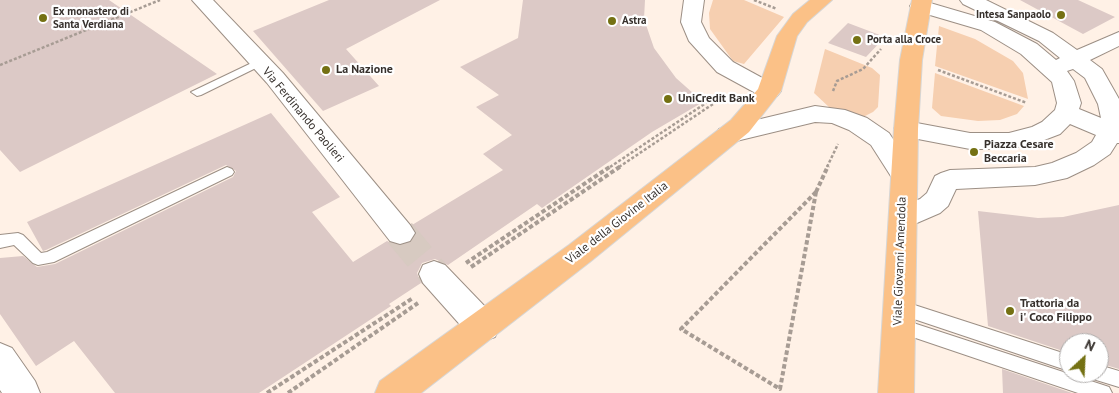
<!DOCTYPE html>
<style>
body{margin:0}
#map{position:relative;width:1119px;height:393px;overflow:hidden;background:#fff1e6;font-family:"PT Sans",sans-serif}
canvas{display:block}
.north{position:absolute;left:1059px;top:333px;width:50px;height:50px;box-sizing:border-box;background:#fff;border:1px solid #afacab;border-radius:50%;rotate:25deg;font-size:14px;font-weight:700;line-height:20px;text-align:center;color:#36302c}
.north::after{content:'';display:block;margin:auto;width:18px;height:22px;background:#747113;clip-path:polygon(50% 0,100% 100%,50% 72%,0 100%)}
</style>
<div id="map">
<canvas width="1119" height="393"></canvas>
<div class="north">N</div>
</div>
<script>
const ctx = document.querySelector('canvas').getContext('2d');
ctx.lineJoin = 'round';
function fillPath(path, color) { ctx.fillStyle = color; ctx.fill(path, 'evenodd'); }
const toPath = rows => new Path2D(rows.map(r => 'M' + r).join(''));
function stroke(path, color, width, dash) { ctx.strokeStyle = color; ctx.lineWidth = width; ctx.lineCap = dash ? 'butt' : 'round'; ctx.setLineDash(dash || []); ctx.stroke(path); }
function drawText(font, color, halo, rows, align = 'center') {
  ctx.font = font + ' "PT Sans",sans-serif'; ctx.lineWidth = 4.5; ctx.setLineDash([]); ctx.textBaseline = 'middle'; ctx.strokeStyle = halo; ctx.fillStyle = color; for (const [text, x, y, turn = 0] of rows) {
    ctx.save(); ctx.translate(x, y); ctx.rotate((+turn || 0) * Math.PI / 180); ctx.textAlign = isNaN(turn) ? turn : align; if (halo) ctx.strokeText(text, 0, 0); ctx.fillText(text, 0, 0); ctx.restore();
  }
}
fillPath(toPath([
 [713,0,744,0,784,17,744,64,733,61,710,29,709,13],
 [939,26,975,39,1013,61,1023,73,1028,99,935,66],
 [825,49,872,68,880,75,878,107,873,112,865,116,852,116,830,108,814,93],
 [935,73,1024,106,1017,114,1000,120,978,121,941,116,932,108]
]), '#f6cfb0');
fillPath(toPath([
 [0,0,109,0,217,74,20,172,0,150],
 [329,0,440,0,346,49,379,86,323,111,253,31],
 [523,0,645,0,644,19,654,48,676,78,703,102,652,132,542,208,537,204,448,265,435,259,422,263,417,273,421,283,389,304,391,306,259,393,115,393,74,341,36,366,0,314,0,258,23,256,37,267,55,264,233,177,236,171,226,165,46,250,43,251,27,222,271,113,340,197,312,212,353,262,387,241,399,246,411,243,417,234,412,225,503,170,483,154,512,135,476,107,499,95,460,67,518,38],
 [1020,0,1078,0,1115,17,1083,34],
 [848,23,885,37,866,57,828,43],
 [1119,205,1119,369,1099,363,1099,343,1069,343,1069,353,988,326,978,211,1038,218,1063,217],
 [1002,369,1072,393,1003,393]
]), '#dcc9c6');
stroke(toPath([
 [400,233,434,274]
]), '#d7cac1', 31, [31, 15]);
const service = toPath([
 [260,59,265,62,264,64,201,95,197,96,191,92,260,59],
 [227,167,232,169,234,172,232,175,54,262,38,265,33,263,14,245,0,248,0,235,18,233,23,235,41,253,47,252,227,167],
 [899,300,1069,355,1069,371,893,312,891,307,893,302,899,300],
 [898,318,1103,385,1109,387,1112,393,1078,393,892,330,890,325,892,320,898,318],
 [1099,365,1119,371,1119,387,1093,379,1090,373,1099,373,1099,365]
]);
const minor = toPath([
 [192,0,213,0,283,73,410,225,415,233,410,241,400,244,390,241,267,83,192,0],
 [684,0,704,0,701,22,709,38,733,62,777,86,781,91,777,96,769,98,761,96,717,72,689,41,681,22,684,0],
 [920,0,995,22,1037,44,1056,60,1060,58,1039,41,963,4,960,0,986,0,1053,33,1077,50,1119,32,1119,46,1090,60,1102,69,1119,99,1119,143,1117,143,1110,154,1094,165,1067,178,1035,185,956,189,948,206,940,213,903,229,893,226,889,218,893,210,920,199,927,193,935,176,941,173,950,170,1035,167,1052,163,1076,153,1092,142,1096,135,1070,124,1060,134,1039,142,1009,149,970,149,897,135,894,129,897,123,906,121,970,133,1009,133,1032,127,1042,122,1055,110,1057,103,1052,82,1021,54,981,30,913,10,910,6,913,2,920,0],
 [1073,69,1085,78,1098,104,1101,118,1079,109,1081,103,1074,81,1067,71,1073,69],
 [815,106,845,110,867,118,889,133,916,174,912,181,903,183,894,181,871,145,849,130,832,123,815,122,728,143,719,141,716,135,719,129,815,106],
 [434,261,445,265,495,317,499,327,495,337,483,341,471,337,423,283,419,274,423,265,434,261],
 [0,343,12,348,35,381,40,393,2,393,0,390,0,343]
]);
const primary = toPath([
 [810,0,832,0,807,22,797,36,781,91,749,132,591,261,421,393,375,393,380,381,569,245,731,120,758,89,777,36,793,14,810,0],
 [912,0,932,0,922,60,918,129,914,393,878,393,894,129,900,60,912,0]
]);
stroke(service, '#9c8f85', 2);
stroke(minor, '#9c8f85', 2);
stroke(primary, '#d7d6d5', 2);
stroke(toPath([
 [754,0,777,9],
 [0,65,160,0],
 [938,70,1027,103],
 [833,91,837,81,863,69,881,49],
 [610,167,709,101],
 [619,167,713,104,723,94],
 [827,167,838,144]
]), '#a79c94', 2.5, [3, 2]);
stroke(toPath([
 [816,192,780,389,681,329,816,192],
 [816,192,828,166],
 [466,263,611,166],
 [471,267,621,166],
 [267,393,413,298],
 [288,393,418,303]
]), '#a79c94', 4, [4.5, 2.5]);
fillPath(service, '#fff');
fillPath(minor, '#fff');
fillPath(primary, '#fbc187');
for (const [x, y, r, color] of [
 [1061,15,5,"#747113"],
 [43,18,5,"#747113"],
 [612,21,5,"#747113"],
 [857,40,5,"#747113"],
 [326,70,5,"#747113"],
 [668,99,5,"#747113"],
 [974,152,5,"#747113"],
 [1010,311,5,"#747113"]
]) { const dot = new Path2D(); dot.arc(x, y, r, 0, 2 * Math.PI); ctx.fillStyle = color; ctx.fill(dot); stroke(dot, '#fff', 2); }
drawText('bold 11px', '#36302c', '#fff', [
 ["Ex monastero di",53,12],
 ["Santa Verdiana",53,25],
 ["Intesa Sanpaolo",1051,15,"right"],
 ["Astra",622,21],
 ["Porta alla Croce",867,40]
], 'left');
drawText('bold 12px', '#36302c', '#fff', [
 ["La Nazione",336,70],
 ["UniCredit Bank",678,99],
 ["Piazza Cesare",984,145],
 ["Beccaria",984,159],
 ["Trattoria da",1020,304],
 ["i' Coco Filippo",1020,318]
], 'left');
drawText('12px', '#36302c', '#fff', [
 ["Via Ferdinando Paolieri",303,115,50],
 ["Viale della Giovine Italia",617,223,-38],
 ["Viale Giovanni Amendola",900,261,-88]
]);
</script>
